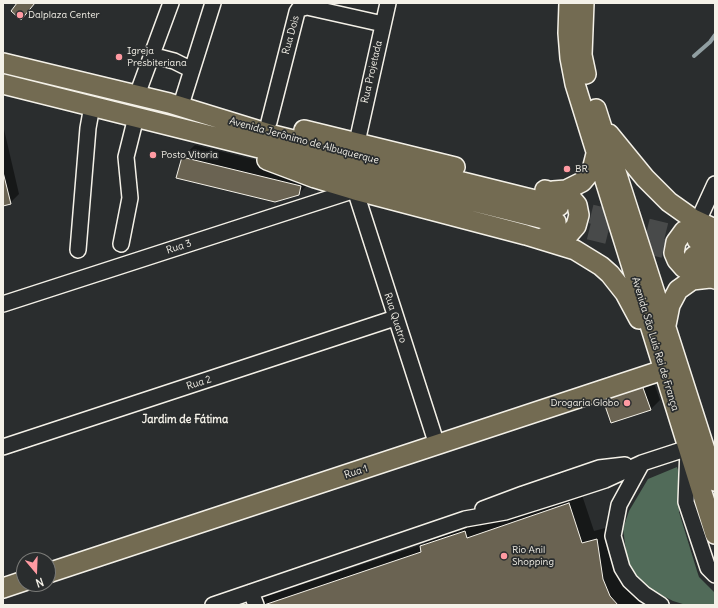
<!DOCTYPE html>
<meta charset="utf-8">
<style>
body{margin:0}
#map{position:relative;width:718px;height:608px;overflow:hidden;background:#2a2d2e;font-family:Delius,sans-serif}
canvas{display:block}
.frame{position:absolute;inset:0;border:4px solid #f4f1e8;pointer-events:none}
.north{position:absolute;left:16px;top:552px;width:40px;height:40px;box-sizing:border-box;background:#2a2d2e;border:1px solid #7b7b78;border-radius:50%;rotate:161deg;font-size:11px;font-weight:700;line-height:16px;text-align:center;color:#f4f1e8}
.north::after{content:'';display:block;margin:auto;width:14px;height:18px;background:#ff9aa2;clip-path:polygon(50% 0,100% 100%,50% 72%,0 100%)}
</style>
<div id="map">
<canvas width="718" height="608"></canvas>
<div class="frame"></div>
<div class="north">N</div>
</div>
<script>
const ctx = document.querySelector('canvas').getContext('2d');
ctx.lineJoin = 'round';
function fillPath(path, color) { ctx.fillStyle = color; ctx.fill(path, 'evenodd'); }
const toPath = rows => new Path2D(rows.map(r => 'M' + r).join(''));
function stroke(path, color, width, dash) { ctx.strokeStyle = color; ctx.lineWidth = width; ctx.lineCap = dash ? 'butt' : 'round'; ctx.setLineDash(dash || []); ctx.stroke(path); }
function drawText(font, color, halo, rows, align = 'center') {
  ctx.font = font + ' Delius,sans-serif'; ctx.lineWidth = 3.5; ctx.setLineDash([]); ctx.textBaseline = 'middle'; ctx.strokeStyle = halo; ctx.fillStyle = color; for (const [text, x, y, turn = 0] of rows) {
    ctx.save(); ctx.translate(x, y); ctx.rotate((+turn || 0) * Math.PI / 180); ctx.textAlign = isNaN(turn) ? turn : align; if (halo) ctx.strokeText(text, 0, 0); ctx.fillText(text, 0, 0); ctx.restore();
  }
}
fillPath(toPath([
 [677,467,680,476,679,512,697,571,699,577,715,593,715,605,686,605,673,601,650,589,637,579,628,565,623,529,629,511,648,479]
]), '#516b59');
fillPath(toPath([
 [3,125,19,194,10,203,3,205],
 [195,145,313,174,311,181,299,194,182,157],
 [652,377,660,400,651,409,611,422,603,397],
 [581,492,594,531,609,527,615,566,622,584,643,605,241,605,424,544,433,534,478,519,480,526]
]), '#0007');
stroke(toPath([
 [694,56,710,42,715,35]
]), '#909ea1', 4);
const building = toPath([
 [17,3,35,3,21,20,11,11,17,3],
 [182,157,301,186,299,195,275,202,176,178,182,157],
 [3,172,11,204,3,206,3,172],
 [642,385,651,410,611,423,602,397,642,385],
 [569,503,582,543,597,539,603,579,610,596,618,605,264,605,421,552,420,546,465,531,467,538,569,503]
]);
fillPath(building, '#6a6352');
stroke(building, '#f4f1e8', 1);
stroke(toPath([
 [563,207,696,240],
 [561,223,690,255]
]), '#484a4a', 19, [19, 10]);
const minor = toPath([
 [151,55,174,61,192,70],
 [137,95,171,3],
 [181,105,213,3],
 [269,122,297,12,299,9,307,7,383,24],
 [357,142,388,3],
 [698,221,715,184],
 [121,244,130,198,126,157,136,117],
 [78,250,88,128,92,106],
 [3,304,355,190,437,445],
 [3,447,395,318],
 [483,509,523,494,599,468,625,465],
 [251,592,256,605],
 [213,605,465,519,505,512,562,494,605,480,642,463],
 [661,605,644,594,630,581,622,568,613,536,619,505,642,463,688,448,686,502,708,568,715,575]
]);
const major = toPath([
 [569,3,568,33,570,58,575,84,715,534],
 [584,3,582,55,586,74],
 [3,63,169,103,273,135,559,206],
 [3,84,556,222],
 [596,109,715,481],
 [304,130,455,167],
 [609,134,645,178,669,202,693,219,715,229],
 [267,160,315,178,355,190,526,235,575,250,601,266,610,274,625,293,639,319],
 [553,191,566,190,582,182,592,170,596,154],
 [711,228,691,228,684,231,676,242,674,253,677,260,684,268,715,279],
 [544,237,560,237,569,234,576,226,579,215,577,205,572,199,545,190],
 [697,240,715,245],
 [694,256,715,261],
 [666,325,670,305,678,290,692,280,710,278],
 [48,573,663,370],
 [3,588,24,581]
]);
stroke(minor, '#f4f1e8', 18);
stroke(major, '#f4f1e8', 22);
stroke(minor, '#2a2d2e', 15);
stroke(major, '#736b52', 19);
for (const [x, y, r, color] of [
 [20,15,4,"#ff9aa2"],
 [119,57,4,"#ff9aa2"],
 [153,155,4,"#ff9aa2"],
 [567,169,4,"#ff9aa2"],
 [627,403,4,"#ff9aa2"],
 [504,556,4,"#ff9aa2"]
]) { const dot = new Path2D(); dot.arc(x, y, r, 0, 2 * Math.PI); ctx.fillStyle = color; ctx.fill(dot); stroke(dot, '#2a2d2e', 1.5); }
drawText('10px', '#f4f1e8', '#2a2d2e', [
 ["Dalplaza Center",28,15],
 ["Igreja",127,51],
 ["Presbiteriana",127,63],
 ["Posto Vitoria",161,155],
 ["BR",575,169],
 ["Drogaria Globo",619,403,"right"],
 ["Rio Anil",512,550],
 ["Shopping",512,562]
], 'left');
drawText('10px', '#f4f1e8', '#2a2d2e', [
 ["Rua Dois",291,35,-75],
 ["Rua Projetada",372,72,-77],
 ["Avenida Jerônimo de Albuquerque",304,141,15],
 ["Rua 3",179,247,-18],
 ["Rua Quatro",395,318,72],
 ["Avenida São Luís Rei de França",655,344,73],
 ["Rua 2",199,383,-18],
 ["Rua 1",356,472,-18]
]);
drawText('bold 11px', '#f4f1e8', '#2a2d2e', [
 ["Jardim de Fátima",185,420]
]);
</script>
